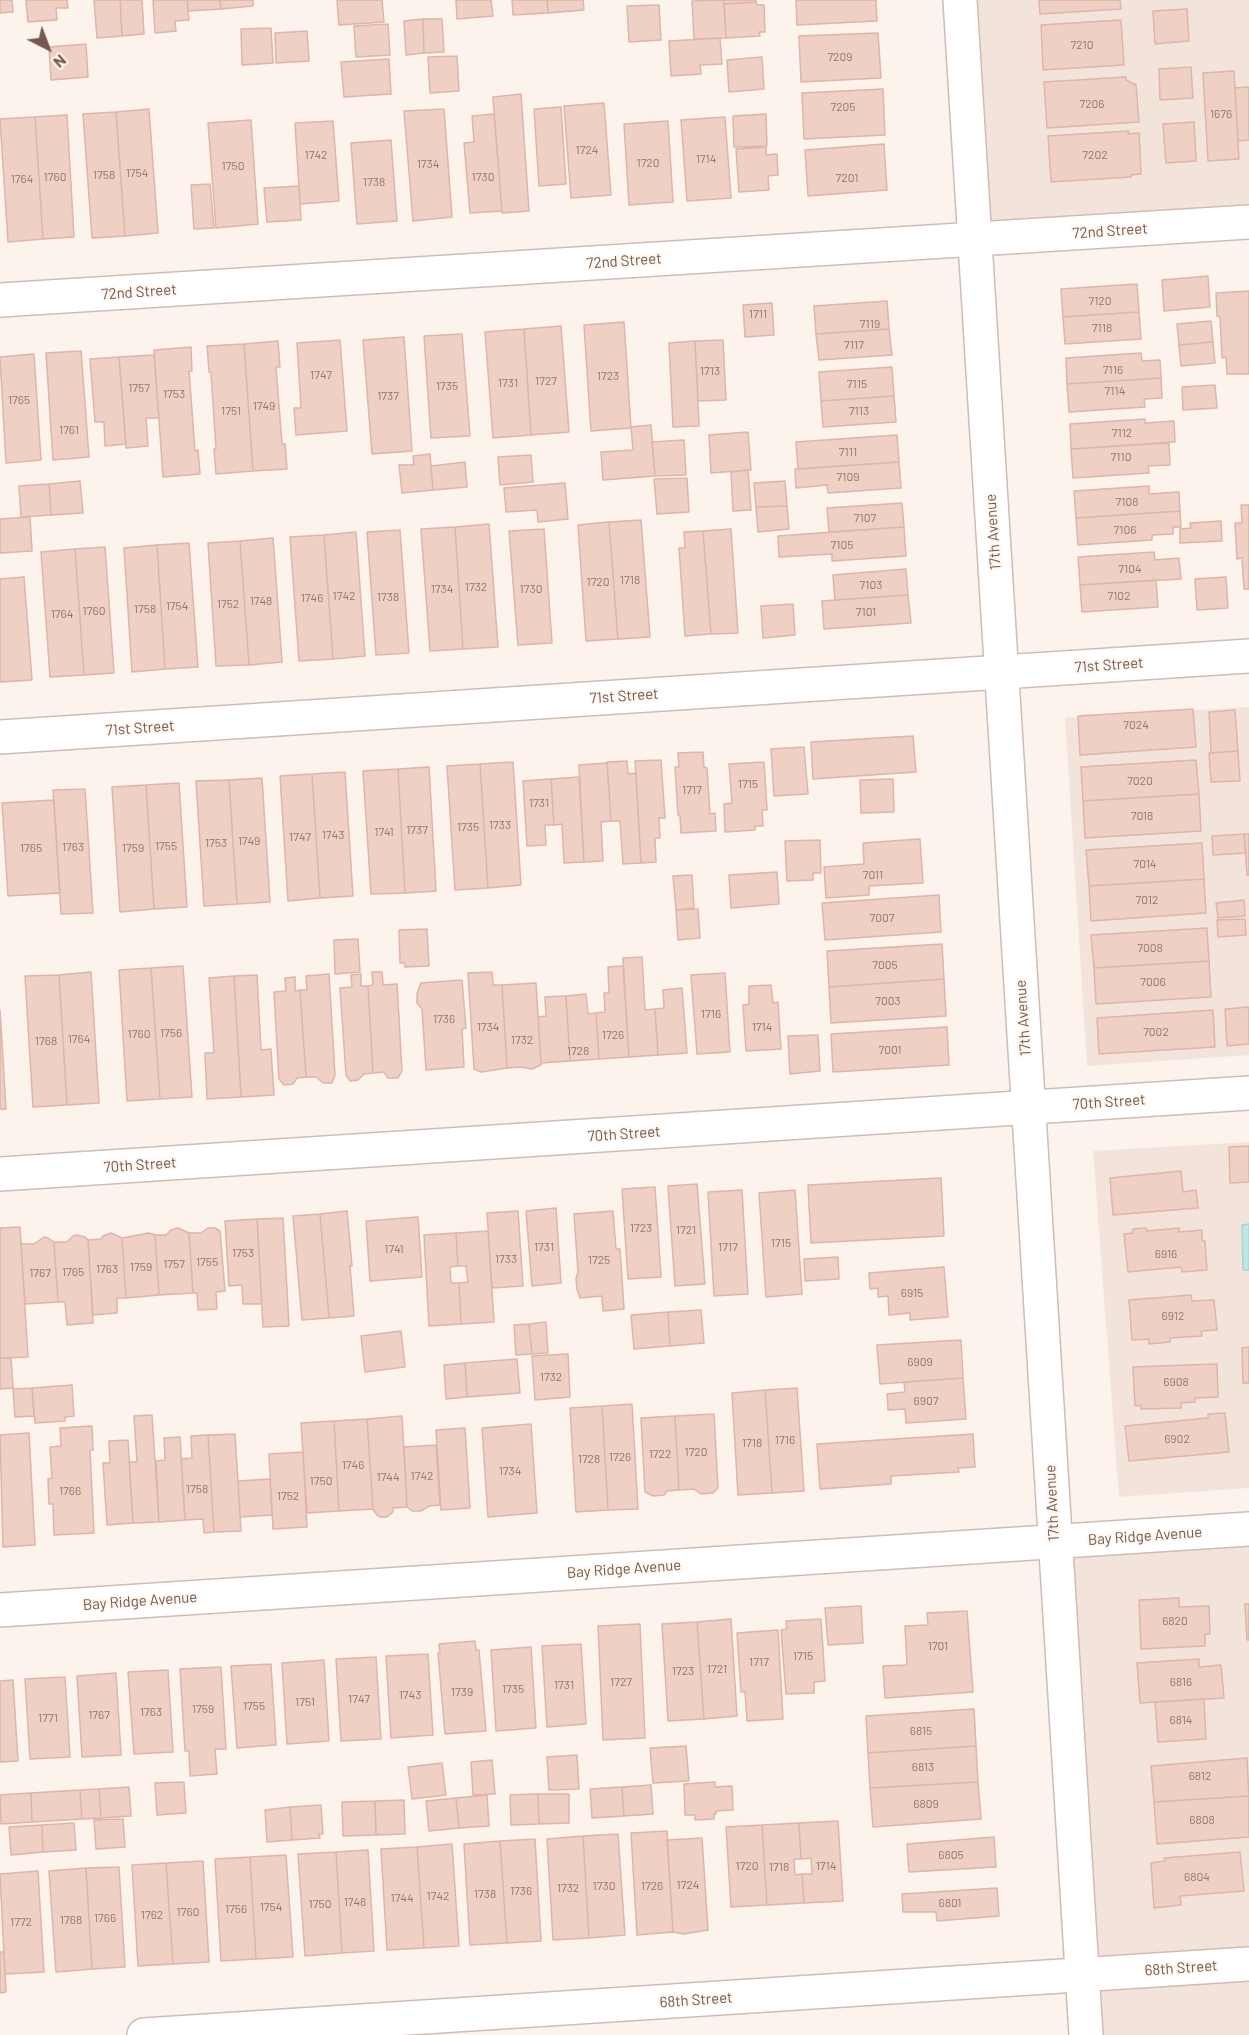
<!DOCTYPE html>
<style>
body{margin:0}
#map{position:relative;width:1249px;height:2035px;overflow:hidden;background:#fbf3ec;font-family:Barlow,sans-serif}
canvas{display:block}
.north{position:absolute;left:18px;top:18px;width:60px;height:60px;-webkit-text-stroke:4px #fef8f2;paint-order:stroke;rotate:138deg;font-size:16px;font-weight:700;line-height:24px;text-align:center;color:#765850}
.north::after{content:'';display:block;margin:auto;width:21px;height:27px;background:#765850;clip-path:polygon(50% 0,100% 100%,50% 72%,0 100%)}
</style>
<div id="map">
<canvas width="1249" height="2035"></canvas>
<div class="north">N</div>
</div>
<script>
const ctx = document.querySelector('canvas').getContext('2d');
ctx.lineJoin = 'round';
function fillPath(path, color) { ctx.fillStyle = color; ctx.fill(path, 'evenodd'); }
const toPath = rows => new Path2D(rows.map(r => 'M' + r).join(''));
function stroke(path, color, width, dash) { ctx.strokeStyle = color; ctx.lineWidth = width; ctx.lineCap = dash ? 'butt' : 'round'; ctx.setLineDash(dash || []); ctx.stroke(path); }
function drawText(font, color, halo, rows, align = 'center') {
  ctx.font = font + ' Barlow,sans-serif'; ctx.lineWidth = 4.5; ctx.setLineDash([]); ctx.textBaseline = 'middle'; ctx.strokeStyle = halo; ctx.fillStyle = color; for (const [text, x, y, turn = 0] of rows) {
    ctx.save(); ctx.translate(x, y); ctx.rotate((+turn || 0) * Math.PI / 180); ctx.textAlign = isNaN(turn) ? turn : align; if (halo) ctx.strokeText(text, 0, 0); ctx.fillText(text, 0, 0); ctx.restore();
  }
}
fillPath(toPath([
 [960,0,1249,0,1249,222,974,239],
 [1249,707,1249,1055,1087,1066,1065,718],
 [1249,1142,1249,1488,1119,1497,1093,1151],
 [1249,1529,1249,2035,1086,2035,1055,1541]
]), '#f3e4db');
const water = toPath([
 [1249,1224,1249,1270,1243,1270,1242,1225,1249,1224]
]);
fillPath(water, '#c1e4e4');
stroke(water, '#a8d5d5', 1.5);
const building = toPath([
 [0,0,12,0,13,12,0,13,0,0],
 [26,0,67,0,68,8,56,8,57,20,28,22,26,0],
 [94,0,120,0,122,36,97,38,94,0],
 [120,0,142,0,144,34,122,36,120,0],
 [153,0,187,0,189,20,175,21,176,31,155,33,153,0],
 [187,0,220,0,221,9,188,11,187,0],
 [220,0,253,0,253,6,221,9,220,0],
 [337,0,382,0,384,22,339,25,337,0],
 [456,0,491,0,493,16,457,19,456,0],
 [512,0,547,0,548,13,513,15,512,0],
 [547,0,583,0,584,10,548,13,547,0],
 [724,0,756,0,756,2,724,4,724,0],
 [724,0,726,38,694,39,692,1,724,0],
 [796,0,876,0,877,21,797,25,796,0],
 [1039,0,1120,0,1121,9,1040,14,1039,0],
 [756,2,757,5,764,5,765,32,759,32,760,36,726,38,724,4,756,2],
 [659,5,661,40,629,42,627,6,659,5],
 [1187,9,1189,41,1155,44,1153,11,1187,9],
 [423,19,424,53,406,55,404,21,423,19],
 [423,19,442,19,444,52,424,53,423,19],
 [1121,20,1124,65,1043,70,1041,25,1121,20],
 [388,24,390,55,356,57,354,26,388,24],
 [271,28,273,63,242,65,241,29,271,28],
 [307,31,309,61,276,63,275,33,307,31],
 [878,33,881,78,801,82,799,36,878,33],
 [720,38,722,64,700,65,701,74,671,76,669,41,720,38],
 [86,44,88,77,51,80,49,47,86,44],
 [457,56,459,91,430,93,428,57,457,56],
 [762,57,764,89,729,92,727,60,762,57],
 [389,59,391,94,344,97,341,62,389,59],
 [1191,67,1193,98,1160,100,1159,69,1191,67],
 [1234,71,1239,159,1208,161,1203,73,1234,71],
 [1126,77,1126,80,1136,85,1139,122,1047,128,1044,82,1126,77],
 [1249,87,1249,140,1238,141,1235,88,1249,87],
 [883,89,885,135,804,139,802,93,883,89],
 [521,94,529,211,502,213,493,97,521,94],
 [604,103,611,195,571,198,564,106,604,103],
 [561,107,566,184,539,186,534,109,561,107],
 [149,109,158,233,125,236,116,112,149,109],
 [444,109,452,217,413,221,404,111,444,109],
 [116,112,125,236,92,238,83,114,116,112],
 [494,114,502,211,470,213,464,143,474,142,472,116,494,114],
 [766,114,767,146,734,147,733,116,766,114],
 [67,115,74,237,43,239,35,117,67,115],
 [35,117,43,239,8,242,0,119,35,117],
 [725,117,731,198,687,201,681,120,725,117],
 [251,120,258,224,216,228,208,123,251,120],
 [333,121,339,201,300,204,295,123,333,121],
 [668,121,673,202,629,205,624,124,668,121],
 [1194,122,1196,161,1166,163,1163,124,1194,122],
 [1129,131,1128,134,1139,133,1141,174,1131,175,1131,177,1051,182,1048,136,1129,131],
 [391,140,397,221,357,224,351,143,391,140],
 [884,144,887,190,808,196,805,150,884,144],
 [766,147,766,155,777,154,778,175,768,176,769,190,739,192,736,149,766,147],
 [210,184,214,228,194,229,191,185,210,184],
 [299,186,301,220,267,222,264,188,299,186],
 [1208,276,1210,307,1164,311,1162,280,1208,276],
 [1137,284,1139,312,1063,317,1061,289,1137,284],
 [1249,291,1249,374,1227,374,1226,357,1222,358,1220,317,1217,316,1216,293,1249,291],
 [887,301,889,329,816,334,814,306,887,301],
 [772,303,774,335,745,337,743,305,772,303],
 [1139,312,1141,339,1065,344,1063,317,1139,312],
 [1211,321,1213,342,1179,345,1177,324,1211,321],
 [624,322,631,428,591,431,584,325,624,322],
 [561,326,569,432,531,435,524,329,561,326],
 [524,329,531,435,493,438,485,332,524,329],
 [889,329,892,355,819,360,816,334,889,329],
 [462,334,470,436,431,438,424,336,462,334],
 [404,337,412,451,372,454,363,340,404,337],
 [340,340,347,431,296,435,294,408,301,408,297,343,340,340],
 [723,340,726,400,698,401,695,341,723,340],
 [278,341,280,367,276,367,282,444,285,444,287,469,253,471,244,344,278,341],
 [695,341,699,426,673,427,669,343,695,341],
 [1213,342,1215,363,1181,366,1179,345,1213,342],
 [244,344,253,471,216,474,214,449,216,449,211,372,209,372,207,346,244,344],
 [191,347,192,371,189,371,195,451,198,450,200,474,163,477,154,350,191,347],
 [81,351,89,457,53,460,46,353,81,351],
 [1141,353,1142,361,1160,360,1161,378,1067,384,1066,358,1141,353],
 [34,354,41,460,6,463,0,357,34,354],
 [154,355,159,418,146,418,148,446,126,448,119,357,154,355],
 [119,357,126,444,105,446,104,422,95,422,90,359,119,357],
 [892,367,894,396,821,401,819,372,892,367],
 [1161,378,1162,398,1144,399,1145,407,1069,412,1067,384,1161,378],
 [1215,385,1217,408,1183,410,1182,387,1215,385],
 [894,396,896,422,823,427,821,401,894,396],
 [1145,419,1145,423,1174,421,1175,442,1071,449,1070,424,1145,419],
 [651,425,655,476,603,480,601,452,633,450,631,427,651,425],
 [748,432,751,470,711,473,709,435,748,432],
 [897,435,899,462,798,469,796,442,897,435],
 [684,440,686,475,655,476,652,442,684,440],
 [1169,443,1170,465,1148,466,1149,473,1073,478,1071,449,1169,443],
 [430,454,433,490,402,493,399,465,414,465,413,456,430,454],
 [531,455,533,482,500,485,498,457,531,455],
 [465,462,467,487,433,490,431,466,465,462],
 [899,462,901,488,828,493,827,485,796,488,795,469,899,462],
 [748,470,751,510,733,511,731,472,748,470],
 [687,478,689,512,657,514,654,479,687,478],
 [80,481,83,513,51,515,49,484,80,481],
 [785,481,787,506,756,507,754,483,785,481],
 [565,483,568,519,538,522,537,510,506,512,504,488,565,483],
 [49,484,51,515,21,517,19,486,49,484],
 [1149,486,1149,494,1179,492,1180,511,1076,518,1074,491,1149,486],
 [902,503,904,527,829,532,827,508,902,503],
 [1241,505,1249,505,1249,589,1244,589,1242,558,1237,559,1235,523,1242,523,1241,505],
 [787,506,789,529,758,532,756,507,787,506],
 [1180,511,1181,527,1173,527,1173,534,1152,535,1152,540,1078,545,1076,518,1180,511],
 [30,517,32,551,0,553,0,519,30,517],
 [641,520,650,637,618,639,609,522,641,520],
 [1221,521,1222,541,1180,543,1180,529,1191,528,1190,523,1221,521],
 [609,522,618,639,586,641,578,525,609,522],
 [489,524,498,647,463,649,455,527,489,524],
 [455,527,463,649,430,651,421,529,455,527],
 [904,527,906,556,832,561,832,554,779,557,778,536,904,527],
 [544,529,552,643,518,645,509,531,544,529],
 [731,529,738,633,711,634,703,531,731,529],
 [400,530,409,653,376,655,367,532,400,530],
 [703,531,711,634,685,636,679,548,685,548,684,532,703,531],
 [356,532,365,656,333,659,324,535,356,532],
 [324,535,333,659,299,661,290,537,324,535],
 [273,538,282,662,249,665,240,541,273,538],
 [240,541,249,665,216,666,208,543,240,541],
 [189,543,198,667,165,669,157,545,189,543],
 [157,545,165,669,132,672,124,548,157,545],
 [105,547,114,673,84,675,75,549,105,547],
 [75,549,84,675,50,677,41,552,75,549],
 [1154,552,1155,560,1179,558,1181,579,1080,585,1078,557,1154,552],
 [906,569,908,595,835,600,833,575,906,569],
 [24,577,32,680,0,682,0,579,24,577],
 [1226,577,1228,608,1197,610,1195,579,1226,577],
 [1156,580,1158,607,1082,612,1080,585,1156,580],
 [908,595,911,623,824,629,822,601,908,595],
 [793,604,795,635,763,638,761,606,793,604],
 [1193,709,1196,747,1080,755,1078,716,1193,709],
 [1235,710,1238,751,1211,753,1209,712,1235,710],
 [913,736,916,772,813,779,811,742,913,736],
 [804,747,808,794,774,796,771,749,804,747],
 [1238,751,1240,781,1211,782,1209,753,1238,751],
 [703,752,704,767,707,768,710,814,715,813,716,831,681,833,680,816,678,815,675,767,679,767,678,753,703,752],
 [661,760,665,818,659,818,660,838,655,838,656,862,641,863,635,761,661,760],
 [1196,760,1199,794,1083,801,1081,767,1196,760],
 [627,761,628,774,636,773,641,863,623,864,620,821,611,821,607,762,627,761],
 [513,762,521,885,488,888,480,764,513,762],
 [764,762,767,810,762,810,763,826,755,826,755,830,725,832,724,804,732,803,729,764,764,762],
 [607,763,611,821,601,822,603,861,584,862,579,765,607,763],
 [480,764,488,888,455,890,447,766,480,764],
 [429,767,436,891,405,893,398,769,429,767],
 [398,769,405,893,371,894,363,771,398,769],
 [345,772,353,896,320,898,312,774,345,772],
 [312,774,320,898,288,901,280,776,312,774],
 [579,777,584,862,564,863,562,824,554,825,551,779,579,777],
 [262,778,270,902,237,904,229,780,262,778],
 [551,779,554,825,545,825,546,845,527,846,523,781,551,779],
 [893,779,894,812,861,813,860,780,893,779],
 [229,780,237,904,204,906,196,781,229,780],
 [179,783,187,907,154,909,146,785,179,783],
 [146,785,154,909,120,912,112,787,146,785],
 [85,789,93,913,61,914,53,790,85,789],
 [1199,794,1201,831,1085,838,1083,801,1199,794],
 [54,800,60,893,8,896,2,803,54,800],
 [1244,834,1246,853,1213,855,1212,836,1244,834],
 [1244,834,1249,834,1249,875,1247,875,1244,834],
 [920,839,923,883,869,886,869,895,826,898,824,867,864,864,863,843,920,839],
 [820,840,821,873,813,873,813,880,787,881,785,841,820,840],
 [1202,843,1204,879,1089,886,1086,850,1202,843],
 [777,872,779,904,731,908,729,875,777,872],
 [692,875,694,908,676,910,673,876,692,875],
 [1204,879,1206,913,1091,921,1089,886,1204,879],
 [939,895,941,932,825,940,822,903,939,895],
 [1244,900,1245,916,1218,918,1216,903,1244,900],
 [698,909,700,938,678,940,676,910,698,909],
 [1245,919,1246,935,1218,937,1217,920,1245,919],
 [1207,928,1209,961,1094,968,1091,935,1207,928],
 [427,929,429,966,405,967,405,963,400,963,399,930,427,929],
 [358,939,360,972,335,974,334,940,358,939],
 [942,944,944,979,829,987,827,951,942,944],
 [642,957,645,1010,655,1009,658,1055,629,1057,623,958,642,957],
 [1209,961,1211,997,1096,1004,1094,968,1209,961],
 [183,966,192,1097,160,1099,151,968,183,966],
 [623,966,629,1057,599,1059,596,1013,605,1012,604,993,609,993,608,967,623,966],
 [151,968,160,1099,127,1101,119,970,151,968],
 [91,972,99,1103,67,1105,59,975,91,972],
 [372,972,382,972,383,985,397,984,402,1071,398,1078,388,1078,384,1072,373,1073,368,986,373,985,372,972],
 [492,972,493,985,502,985,507,1068,481,1072,474,1069,468,973,492,972],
 [725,973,730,1052,697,1054,691,975,725,973],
 [329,974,335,1075,332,1083,323,1083,316,1077,306,1077,300,990,307,990,306,976,329,974],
 [361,974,361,986,368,986,373,1073,364,1074,358,1080,350,1081,346,1075,340,988,352,987,351,975,361,974],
 [59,975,67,1105,33,1107,25,976,59,975],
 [257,975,261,1050,271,1049,274,1095,241,1097,234,976,257,975],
 [234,976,241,1097,207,1099,205,1053,214,1053,209,978,234,976],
 [295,977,295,991,300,990,306,1077,297,1078,293,1084,284,1085,279,1079,274,992,286,991,285,978,295,977],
 [944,979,946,1016,831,1023,829,987,944,979],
 [462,980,466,1028,462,1029,464,1067,426,1070,422,1009,417,1003,417,994,421,983,462,980],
 [536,983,541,1065,532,1069,520,1067,507,1068,502,985,536,983],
 [771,985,773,1003,778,1002,781,1049,746,1051,743,1005,749,1004,749,986,771,985],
 [682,988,687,1053,658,1055,655,1009,664,1008,663,990,682,988],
 [586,994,588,1014,596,1013,599,1059,570,1061,566,996,586,994],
 [566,996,570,1061,541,1063,538,1017,546,1016,545,997,566,996],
 [1249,1007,1249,1044,1227,1046,1225,1009,1249,1007],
 [0,1010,6,1109,0,1109,0,1010],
 [1213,1010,1215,1047,1099,1054,1097,1018,1213,1010],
 [947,1027,949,1065,833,1072,831,1034,947,1027],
 [818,1035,820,1071,790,1074,788,1036,818,1035],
 [1249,1146,1249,1182,1230,1183,1229,1147,1249,1146],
 [1181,1171,1183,1192,1196,1190,1198,1208,1113,1215,1110,1178,1181,1171],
 [941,1178,944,1236,811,1243,808,1185,941,1178],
 [697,1184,705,1284,675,1286,668,1186,697,1184],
 [655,1187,661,1277,628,1279,622,1189,655,1187],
 [742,1190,748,1294,714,1296,708,1192,742,1190],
 [795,1190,802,1294,766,1297,759,1193,795,1190],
 [556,1208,561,1283,532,1286,526,1211,556,1208],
 [347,1211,352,1266,350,1266,354,1316,329,1318,320,1214,347,1211],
 [518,1211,523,1286,492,1288,487,1213,518,1211],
 [613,1211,616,1249,620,1249,624,1309,603,1311,602,1296,580,1298,577,1289,576,1279,578,1272,574,1214,613,1211],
 [320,1214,329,1318,302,1320,293,1216,320,1214],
 [418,1217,422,1277,370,1281,366,1221,418,1217],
 [283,1218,289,1326,263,1327,257,1219,283,1218],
 [257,1219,262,1304,243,1304,242,1285,229,1286,225,1221,257,1219],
 [20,1227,28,1357,0,1358,0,1228,20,1227],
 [178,1228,189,1233,193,1293,159,1295,155,1235,166,1235,171,1230,178,1228],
 [208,1228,215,1228,220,1231,225,1291,216,1292,217,1309,198,1310,197,1293,193,1293,189,1233,201,1233,208,1228],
 [1146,1228,1147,1231,1179,1228,1179,1232,1202,1230,1202,1240,1205,1241,1207,1270,1182,1272,1181,1267,1128,1272,1124,1234,1133,1233,1133,1229,1146,1228],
 [488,1231,494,1322,461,1324,459,1283,468,1282,466,1266,458,1266,456,1233,488,1231],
 [111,1233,122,1238,126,1298,117,1298,117,1313,93,1315,88,1240,101,1239,103,1236,111,1233],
 [149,1233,155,1235,159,1295,126,1298,122,1238,149,1233],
 [456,1233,458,1266,450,1267,451,1283,459,1283,461,1324,429,1326,424,1235,456,1233],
 [77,1235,85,1237,88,1240,93,1323,67,1325,65,1302,58,1302,54,1242,67,1242,73,1236,77,1235],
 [44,1237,48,1238,54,1242,58,1302,25,1304,21,1244,34,1244,44,1237],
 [838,1257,839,1279,805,1281,804,1259,838,1257],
 [944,1267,948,1317,910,1320,910,1313,889,1315,888,1296,878,1297,878,1288,870,1289,869,1273,944,1267],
 [1191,1295,1192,1301,1214,1300,1217,1330,1201,1331,1202,1336,1170,1338,1170,1342,1149,1344,1149,1339,1132,1340,1129,1300,1191,1295],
 [701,1310,704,1343,670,1346,668,1312,701,1310],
 [668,1312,670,1346,634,1349,631,1315,668,1312],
 [546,1322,548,1353,532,1354,529,1324,546,1322],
 [529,1324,532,1354,516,1355,514,1325,529,1324],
 [401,1331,405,1367,365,1372,361,1336,401,1331],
 [961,1340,963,1378,880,1384,877,1345,961,1340],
 [1249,1347,1249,1383,1243,1383,1242,1348,1249,1347],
 [568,1354,570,1397,535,1400,532,1356,568,1354],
 [0,1358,11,1358,13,1388,0,1389,0,1358],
 [517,1359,520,1393,467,1397,465,1363,517,1359],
 [465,1363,467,1397,446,1399,444,1365,465,1363],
 [1217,1364,1218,1397,1195,1398,1195,1402,1181,1403,1181,1408,1141,1409,1141,1405,1135,1406,1133,1367,1217,1364],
 [963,1378,966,1419,906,1423,905,1409,888,1410,887,1394,905,1392,904,1382,963,1378],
 [72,1385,74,1416,65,1417,65,1421,35,1423,32,1388,72,1385],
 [32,1388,34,1416,15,1417,13,1389,32,1388],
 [797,1388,804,1491,772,1493,765,1390,797,1388],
 [765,1390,772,1493,738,1495,732,1393,765,1390],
 [632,1404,638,1509,608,1510,602,1406,632,1404],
 [602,1406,608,1510,576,1512,570,1408,602,1406],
 [1225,1413,1229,1452,1129,1461,1125,1426,1208,1418,1208,1414,1225,1413],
 [714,1414,718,1488,713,1493,701,1494,694,1489,679,1490,675,1416,714,1414],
 [152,1415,159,1522,133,1523,129,1462,137,1462,134,1416,152,1415],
 [402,1416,407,1507,393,1508,393,1512,387,1517,380,1517,377,1515,373,1509,367,1419,402,1416],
 [675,1416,679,1490,667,1491,664,1495,653,1496,645,1492,641,1418,675,1416],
 [367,1419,373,1509,339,1511,334,1421,367,1419],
 [334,1421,339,1511,307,1513,301,1423,334,1421],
 [531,1424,537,1513,488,1517,482,1428,531,1424],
 [92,1426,93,1450,90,1450,94,1533,54,1535,53,1504,49,1504,48,1479,52,1478,50,1447,61,1446,60,1428,92,1426],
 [465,1428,470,1508,441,1510,436,1430,465,1428],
 [29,1433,35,1545,3,1547,0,1435,29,1433],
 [235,1434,241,1531,214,1532,208,1435,235,1434],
 [973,1434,975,1467,958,1468,959,1472,891,1476,891,1484,820,1489,817,1444,973,1434],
 [208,1435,214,1532,204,1533,203,1519,185,1520,181,1459,192,1458,191,1436,208,1435],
 [180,1437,185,1520,159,1522,156,1461,165,1460,164,1438,180,1437],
 [128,1440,133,1523,107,1525,103,1463,110,1463,109,1441,128,1440],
 [436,1445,440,1505,429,1506,421,1511,412,1511,407,1507,404,1447,436,1445],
 [303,1452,307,1527,273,1529,269,1454,303,1452],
 [270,1479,272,1515,240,1517,238,1481,270,1479],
 [1179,1598,1179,1607,1209,1606,1210,1634,1205,1634,1205,1646,1141,1649,1139,1600,1179,1598],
 [1245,1604,1249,1604,1249,1640,1247,1640,1245,1604],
 [861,1606,863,1643,828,1645,825,1608,861,1606],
 [967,1611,973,1692,885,1698,883,1666,907,1665,905,1626,928,1625,927,1613,967,1611],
 [731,1619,737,1716,704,1719,697,1622,731,1619],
 [821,1619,825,1681,814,1682,814,1693,786,1694,781,1630,787,1629,786,1621,821,1619],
 [697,1622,704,1719,668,1721,662,1624,697,1622],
 [640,1624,645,1738,603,1740,598,1626,640,1624],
 [778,1630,783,1719,747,1721,745,1691,741,1692,737,1633,778,1630],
 [475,1641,476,1650,479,1650,486,1731,445,1734,438,1653,440,1653,439,1644,475,1641],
 [581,1644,586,1724,547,1727,542,1646,581,1644],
 [531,1647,536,1728,496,1731,491,1650,531,1647],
 [428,1654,433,1735,391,1738,386,1656,428,1654],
 [376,1657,381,1739,341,1741,336,1659,376,1657],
 [1199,1659,1199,1667,1221,1665,1224,1698,1140,1703,1137,1663,1199,1659],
 [324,1660,329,1741,287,1744,282,1663,324,1660],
 [271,1664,276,1745,237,1748,231,1666,271,1664],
 [221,1667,226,1749,215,1749,217,1774,190,1776,189,1751,185,1751,180,1669,221,1667],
 [168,1670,173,1752,134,1754,128,1672,168,1670],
 [116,1673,121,1755,82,1757,77,1676,116,1673],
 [65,1677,70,1757,30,1759,25,1679,65,1677],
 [13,1680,18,1761,0,1762,0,1681,13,1680],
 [1204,1699,1206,1739,1158,1742,1155,1702,1204,1699],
 [974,1709,976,1746,868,1753,866,1716,974,1709],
 [686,1746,689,1781,653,1783,650,1748,686,1746],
 [976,1746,978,1782,870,1788,868,1753,976,1746],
 [577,1755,579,1789,549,1790,547,1757,577,1755],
 [1247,1758,1249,1796,1154,1802,1151,1766,1247,1758],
 [492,1760,495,1794,473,1795,471,1762,492,1760],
 [442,1763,446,1795,412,1799,408,1767,442,1763],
 [184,1782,186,1813,157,1815,155,1783,184,1782],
 [715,1782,715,1787,732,1786,733,1810,716,1811,716,1814,714,1814,714,1819,695,1820,695,1815,685,1815,684,1784,715,1782],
 [978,1782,981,1819,873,1827,870,1788,978,1782],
 [651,1785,653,1814,624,1816,622,1787,651,1785],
 [129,1787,131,1816,101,1818,99,1789,129,1787],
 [622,1787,624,1816,592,1818,590,1789,622,1787],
 [99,1789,101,1818,82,1819,80,1790,99,1789],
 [80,1790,82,1819,32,1822,31,1793,80,1790],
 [31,1793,32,1822,1,1824,0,1795,31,1793],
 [538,1794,539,1824,511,1825,510,1795,538,1794],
 [538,1794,569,1794,569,1823,539,1824,538,1794],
 [487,1795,489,1826,459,1828,456,1798,487,1795],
 [1249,1796,1249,1837,1157,1844,1154,1802,1249,1796],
 [456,1798,459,1828,429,1831,426,1801,456,1798],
 [404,1800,405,1834,376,1835,375,1801,404,1800],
 [375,1801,376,1835,343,1836,342,1802,375,1801],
 [321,1805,323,1834,319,1834,320,1838,292,1840,290,1807,321,1805],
 [290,1807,292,1840,267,1842,265,1810,290,1807],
 [123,1819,125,1847,96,1849,94,1820,123,1819],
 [838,1821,843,1901,804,1903,802,1874,812,1874,811,1858,801,1859,799,1823,838,1821],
 [74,1823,76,1850,43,1852,42,1825,74,1823],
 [799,1823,801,1859,794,1859,795,1875,802,1874,804,1903,767,1905,762,1825,799,1823],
 [42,1825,43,1852,11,1855,9,1827,42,1825],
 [762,1825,767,1905,731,1907,726,1827,762,1825],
 [667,1831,673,1932,637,1935,631,1833,667,1831],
 [618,1834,625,1935,589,1938,583,1836,618,1834],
 [583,1836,589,1938,553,1940,547,1839,583,1836],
 [994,1837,996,1867,909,1872,907,1844,994,1837],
 [702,1838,708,1930,684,1934,673,1932,667,1840,702,1838],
 [535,1839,541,1941,507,1943,500,1841,535,1839],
 [500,1841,507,1943,470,1945,464,1844,500,1841],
 [452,1844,459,1946,424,1948,417,1847,452,1844],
 [417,1847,424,1948,387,1950,381,1849,417,1847],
 [368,1850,374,1951,342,1953,336,1852,368,1850],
 [336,1852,342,1953,305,1956,298,1854,336,1852],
 [1240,1852,1244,1891,1180,1896,1181,1905,1154,1908,1151,1863,1165,1861,1164,1858,1240,1852],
 [286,1855,293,1957,256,1959,250,1857,286,1855],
 [250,1857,256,1959,221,1961,215,1859,250,1857],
 [203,1861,209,1962,173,1964,166,1863,203,1861],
 [166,1863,173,1964,138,1966,132,1865,166,1863],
 [119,1867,125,1967,92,1969,86,1868,119,1867],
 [86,1868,92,1969,56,1972,49,1871,86,1868],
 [38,1871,44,1972,5,1974,0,1874,38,1871],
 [997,1888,999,1916,937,1921,936,1912,903,1912,902,1894,997,1888],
 [0,1952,4,1952,6,1992,0,1993,0,1952]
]);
fillPath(building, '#efd0c5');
stroke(building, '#e0b4a7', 1.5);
const minor = toPath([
 [960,0,1086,2035],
 [0,300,1249,222],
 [0,737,1249,656],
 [0,1174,1249,1093],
 [0,1610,1249,1529],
 [144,2035,1249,1964]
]);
stroke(minor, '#d0bcb4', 36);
stroke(minor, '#fff', 33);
drawText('12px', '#94766d', null, [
 ["7210",1082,45],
 ["7209",840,57],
 ["7206",1092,104],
 ["7205",843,107],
 ["1676",1221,114],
 ["1724",587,150],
 ["1742",316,155],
 ["7202",1095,155],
 ["1714",706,159],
 ["1720",648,163],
 ["1734",428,164],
 ["1750",233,166],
 ["1754",137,173],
 ["1758",104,175],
 ["1760",55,177],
 ["1730",483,177],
 ["7201",847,178],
 ["1764",22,179],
 ["1738",374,182],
 ["7120",1100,301],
 ["1711",758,314],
 ["7119",870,324],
 ["7118",1102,328],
 ["7117",854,345],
 ["7116",1113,370],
 ["1713",710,371],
 ["1747",321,375],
 ["1723",608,376],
 ["1727",546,381],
 ["1731",508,383],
 ["7115",857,384],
 ["1735",447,386],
 ["1757",139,388],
 ["7114",1115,391],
 ["1753",174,394],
 ["1737",388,396],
 ["1765",19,400],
 ["1749",264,406],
 ["1751",231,411],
 ["7113",859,411],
 ["1761",69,430],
 ["7112",1122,433],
 ["7111",848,452],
 ["7110",1121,457],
 ["7109",848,477],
 ["7108",1127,502],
 ["7107",865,518],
 ["7106",1125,530],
 ["7105",842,545],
 ["7104",1130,569],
 ["1718",630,580],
 ["1720",598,582],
 ["7103",871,585],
 ["1732",476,587],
 ["1734",442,589],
 ["1730",531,589],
 ["1742",344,596],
 ["7102",1119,596],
 ["1738",388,597],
 ["1746",312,598],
 ["1748",261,601],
 ["1752",228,604],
 ["1754",177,606],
 ["1758",145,609],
 ["1760",94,611],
 ["7101",866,612],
 ["1764",62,614],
 ["7024",1136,725],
 ["7020",1140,781],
 ["1715",748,784],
 ["1717",692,790],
 ["1731",539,803],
 ["7018",1142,816],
 ["1733",500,825],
 ["1735",468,827],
 ["1737",417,830],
 ["1741",384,832],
 ["1743",333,835],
 ["1747",300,837],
 ["1749",249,841],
 ["1753",216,843],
 ["1755",166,846],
 ["1763",73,847],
 ["1765",31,848],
 ["1759",133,848],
 ["7014",1145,864],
 ["7011",873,875],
 ["7012",1147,900],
 ["7007",882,918],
 ["7008",1150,948],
 ["7005",885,965],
 ["7006",1153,982],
 ["7003",888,1001],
 ["1716",711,1014],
 ["1736",444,1019],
 ["1734",488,1027],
 ["1714",762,1027],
 ["7002",1156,1032],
 ["1756",171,1033],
 ["1760",139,1034],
 ["1726",613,1035],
 ["1764",79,1039],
 ["1732",522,1040],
 ["1768",46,1041],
 ["7001",890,1050],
 ["1728",578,1051],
 ["1723",641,1228],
 ["1721",686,1230],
 ["1715",781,1243],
 ["1731",544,1247],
 ["1717",728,1247],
 ["1741",394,1249],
 ["1753",243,1253],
 ["6916",1166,1254],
 ["1733",506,1259],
 ["1725",599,1260],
 ["1755",207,1262],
 ["1757",174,1264],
 ["1759",141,1267],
 ["1763",107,1269],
 ["1765",73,1272],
 ["1767",40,1273],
 ["6915",912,1293],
 ["6912",1173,1316],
 ["6909",920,1362],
 ["1732",551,1377],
 ["6908",1176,1382],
 ["6907",926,1401],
 ["6902",1177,1439],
 ["1716",785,1440],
 ["1718",752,1443],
 ["1720",696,1452],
 ["1722",660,1454],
 ["1726",620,1457],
 ["1728",589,1459],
 ["1746",353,1465],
 ["1734",510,1471],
 ["1742",422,1476],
 ["1744",388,1477],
 ["1750",321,1481],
 ["1758",197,1489],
 ["1766",70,1491],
 ["1752",288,1496],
 ["6820",1175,1621],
 ["1701",938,1646],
 ["1715",803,1656],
 ["1717",759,1662],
 ["1721",717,1669],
 ["1723",683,1671],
 ["1727",621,1682],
 ["6816",1181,1682],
 ["1731",564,1685],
 ["1735",513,1689],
 ["1739",462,1692],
 ["1743",410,1695],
 ["1747",359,1699],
 ["1751",305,1702],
 ["1755",254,1706],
 ["1759",203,1709],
 ["1763",151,1712],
 ["1767",99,1715],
 ["1771",48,1718],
 ["6814",1181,1720],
 ["6815",921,1731],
 ["6813",923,1767],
 ["6812",1200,1776],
 ["6809",926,1804],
 ["6808",1202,1820],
 ["6805",951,1855],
 ["1720",747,1866],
 ["1714",826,1866],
 ["1718",779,1867],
 ["6804",1197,1877],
 ["1724",688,1885],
 ["1730",604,1886],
 ["1726",652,1886],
 ["1732",568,1888],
 ["1736",521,1891],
 ["1738",485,1894],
 ["1742",438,1896],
 ["1744",402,1898],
 ["1748",355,1902],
 ["6801",950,1903],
 ["1750",320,1904],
 ["1754",271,1907],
 ["1756",236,1909],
 ["1760",188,1912],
 ["1762",152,1915],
 ["1766",105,1918],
 ["1768",71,1920],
 ["1772",21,1922]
]);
drawText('15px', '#765850', '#fef8f2', [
 ["72nd Street",1110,231,-4],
 ["72nd Street",624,261,-4],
 ["72nd Street",139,292,-4],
 ["17th Avenue",993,532,-94],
 ["71st Street",1109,665,-4],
 ["71st Street",624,696,-4],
 ["71st Street",140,728,-4],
 ["17th Avenue",1023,1018,-94],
 ["70th Street",1109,1102,-4],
 ["70th Street",624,1134,-4],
 ["70th Street",140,1165,-4],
 ["17th Avenue",1052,1503,-93],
 ["Bay Ridge Avenue",1145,1536,-4],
 ["Bay Ridge Avenue",624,1569,-4],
 ["Bay Ridge Avenue",140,1601,-4],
 ["68th Street",1181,1968,-4],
 ["68th Street",696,2000,-4]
]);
</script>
